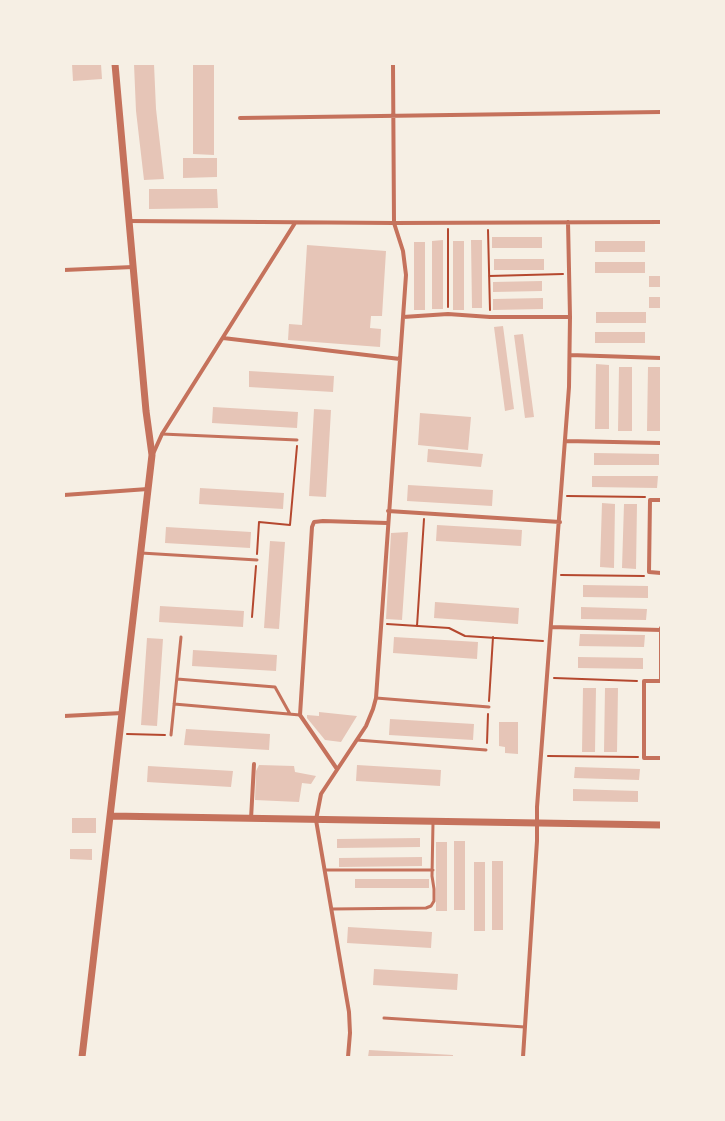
<!DOCTYPE html>
<style>
body{margin:0}
#map{position:relative;width:725px;height:1121px;overflow:hidden;background:#f6efe4;font-family:Commissioner,sans-serif}
canvas{display:block}
.frame{position:absolute;inset:0;border:65px solid #f6efe4;pointer-events:none}
</style>
<div id="map">
<canvas width="725" height="1121"></canvas>
<div class="frame"></div>
</div>
<script>
const ctx = document.querySelector('canvas').getContext('2d');
ctx.lineJoin = 'round';
function fillPath(path, color) { ctx.fillStyle = color; ctx.fill(path, 'evenodd'); }
const toPath = rows => new Path2D(rows.map(r => 'M' + r).join(''));
function stroke(path, color, width, dash) { ctx.strokeStyle = color; ctx.lineWidth = width; ctx.lineCap = dash ? 'butt' : 'round'; ctx.setLineDash(dash || []); ctx.stroke(path); }
fillPath(toPath([
 [72,64,101,64,102,79,73,81],
 [134,64,154,64,156,109,164,179,144,180,136,111],
 [193,65,214,65,214,155,193,154],
 [183,158,217,158,217,177,183,178],
 [149,189,217,189,218,208,149,209],
 [492,237,542,237,542,248,492,248],
 [443,240,443,309,432,309,432,241],
 [471,240,482,240,482,308,472,308],
 [453,241,464,241,464,310,453,310],
 [595,241,645,241,645,252,595,252],
 [414,242,425,242,425,310,414,310],
 [307,245,386,251,382,316,371,316,370,328,381,329,380,347,288,340,289,324,302,325],
 [494,259,544,259,544,270,494,270],
 [595,262,645,262,645,273,595,273],
 [649,276,661,276,661,287,649,287],
 [542,281,542,291,493,292,493,282],
 [649,297,661,297,661,308,649,308],
 [543,298,543,309,493,310,493,299],
 [596,312,646,312,646,323,596,323],
 [503,326,514,409,505,411,494,327],
 [595,332,645,332,645,343,595,343],
 [523,334,534,417,525,418,514,335],
 [596,364,609,365,609,429,595,429],
 [619,367,632,367,632,431,618,431],
 [648,367,661,367,660,431,647,431],
 [249,371,334,376,333,392,249,387],
 [213,407,298,412,297,428,212,423],
 [314,409,331,410,326,497,309,496],
 [420,413,471,417,468,450,418,445],
 [428,449,483,454,481,467,427,462],
 [594,453,659,454,659,465,594,465],
 [592,476,658,476,657,488,592,487],
 [408,485,493,490,492,506,407,501],
 [200,488,284,493,283,509,199,504],
 [602,503,615,504,614,568,600,567],
 [624,504,637,504,636,569,622,568],
 [437,525,522,530,521,546,436,541],
 [166,527,251,532,250,548,165,543],
 [408,532,402,620,386,619,391,533],
 [270,541,285,542,279,629,264,628],
 [583,585,648,586,648,598,583,597],
 [435,602,519,608,518,624,434,618],
 [160,606,244,611,243,627,159,622],
 [581,607,647,609,646,620,581,619],
 [580,634,645,635,644,647,579,646],
 [394,637,478,642,477,659,393,653],
 [147,638,163,639,157,726,141,725],
 [193,650,277,655,276,671,192,666],
 [578,657,643,658,643,669,578,668],
 [583,688,596,688,595,752,582,752],
 [605,688,618,688,617,752,604,752],
 [319,712,357,716,341,742,325,740,307,718,307,715,319,716],
 [390,719,474,724,473,740,389,735],
 [499,722,518,722,518,754,505,753,505,747,499,746],
 [186,729,270,734,269,750,184,745],
 [259,765,294,766,295,772,316,776,311,784,302,783,299,802,255,800,256,771],
 [357,765,441,770,440,786,356,781],
 [148,766,233,771,231,787,147,782],
 [575,767,640,769,639,780,574,778],
 [573,789,638,791,638,802,573,801],
 [72,818,96,818,96,833,72,833],
 [420,838,420,847,337,848,337,839],
 [454,841,465,841,465,910,454,910],
 [436,842,447,842,447,911,436,911],
 [70,849,92,849,92,860,70,859],
 [422,857,422,866,339,867,339,858],
 [492,861,503,861,503,930,492,930],
 [474,862,485,862,485,931,474,931],
 [355,879,429,879,429,888,355,888],
 [348,927,432,932,431,948,347,943],
 [374,969,458,974,457,990,373,985],
 [369,1050,453,1055,453,1057,368,1057]
]), '#e6c5b7');
stroke(toPath([
 [448,229,448,307],
 [488,230,490,310],
 [489,276,563,274],
 [567,496,645,497],
 [257,554,259,522,290,525,297,446],
 [561,575,644,576],
 [252,617,256,566],
 [387,624,449,628,465,636,543,641],
 [417,626,424,519],
 [554,678,637,681],
 [489,701,493,637],
 [127,734,165,735],
 [487,743,488,714],
 [548,756,638,757]
]), '#b5482f', 2);
stroke(toPath([
 [162,434,297,440],
 [141,553,257,560],
 [177,679,275,687,290,714],
 [376,698,489,707],
 [174,704,300,715],
 [171,735,181,637],
 [357,740,486,750],
 [325,870,433,870],
 [332,909,426,908,431,906,434,901,434,889,432,876,433,823],
 [384,1018,525,1027]
]), '#c5725c', 3);
stroke(toPath([
 [240,118,661,112],
 [128,221,394,223,661,222],
 [64,270,133,267],
 [403,317,448,314,490,317,570,317],
 [223,338,400,359],
 [570,355,661,358],
 [566,441,661,443],
 [153,454,162,434,295,223],
 [64,495,148,489],
 [661,500,650,500,649,572,661,573],
 [388,511,560,522],
 [551,627,661,630],
 [661,681,644,681,644,758,661,758],
 [661,681,661,628],
 [64,716,122,713],
 [337,769,300,715,312,527,314,522,323,521,387,523],
 [251,819,254,764],
 [348,1057,350,1033,349,1012,316,820,321,794,366,726,373,709,376,698,406,275,403,251,394,223,393,64],
 [523,1057,537,841,537,807,569,387,570,317,568,222]
]), '#c5725c', 4);
stroke(toPath([
 [110,816,661,825],
 [82,1057,152,455,146,411,115,64]
]), '#c5725c', 7);
</script>
